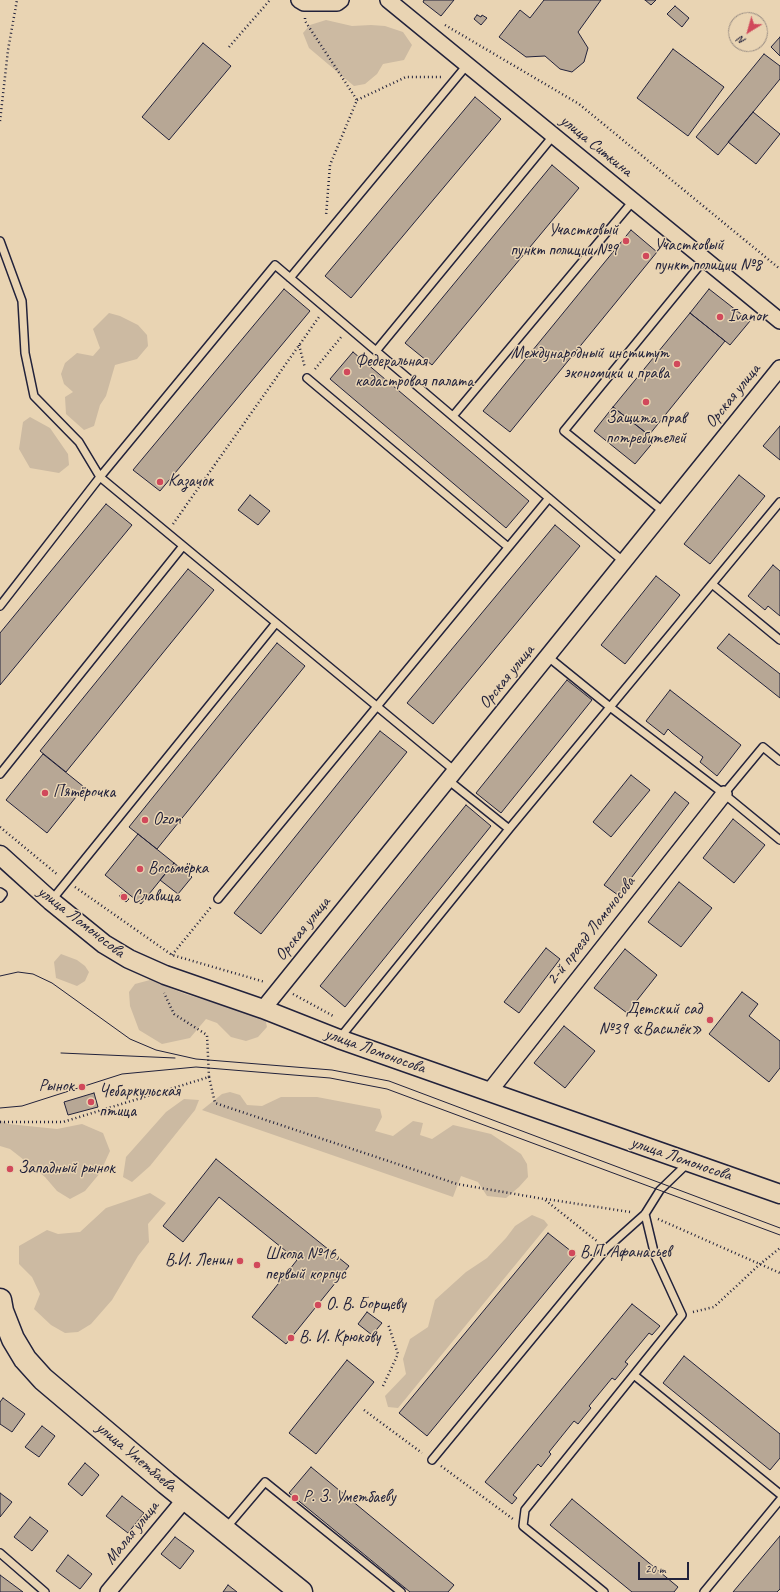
<!DOCTYPE html>
<meta charset="utf-8">
<style>
body{margin:0}
#map{position:relative;width:780px;height:1592px;overflow:hidden;background:#e9d4b3;font-family:Caveat,sans-serif}
canvas{display:block}
.north{position:absolute;left:728px;top:12px;width:40px;height:40px;box-sizing:border-box;background:#e9d4b3;border:1px solid #998d83;border-radius:50%;rotate:217deg;font-size:11px;font-weight:700;line-height:16px;text-align:center;color:#22223b}
.north::after{content:'';display:block;margin:auto;width:14px;height:18px;background:#d1495b;clip-path:polygon(50% 0,100% 100%,50% 72%,0 100%)}
.scale{position:absolute;left:638px;top:1562px;width:51px;height:18px;box-sizing:border-box;border:2px solid #22223b;border-top:0;padding-left:5px;font-size:12px;line-height:14px;white-space:nowrap;color:#22223b;-webkit-text-stroke:3px #e9d4b3;paint-order:stroke}
</style>
<div id="map">
<canvas width="780" height="1592"></canvas>
<div class="north">N</div>
<div class="scale">20 m</div>
</div>
<script>
const ctx = document.querySelector('canvas').getContext('2d');
ctx.lineJoin = 'round';
function fillPath(path, color) { ctx.fillStyle = color; ctx.fill(path, 'evenodd'); }
const toPath = rows => new Path2D(rows.map(r => 'M' + r).join(''));
function stroke(path, color, width, dash) { ctx.strokeStyle = color; ctx.lineWidth = width; ctx.lineCap = dash ? 'butt' : 'round'; ctx.setLineDash(dash || []); ctx.stroke(path); }
function drawText(font, color, halo, rows, align = 'center') {
  ctx.font = font + ' Caveat,sans-serif'; ctx.lineWidth = 3; ctx.setLineDash([]); ctx.textBaseline = 'middle'; ctx.strokeStyle = halo; ctx.fillStyle = color; for (const [text, x, y, turn = 0] of rows) {
    ctx.save(); ctx.translate(x, y); ctx.rotate((+turn || 0) * Math.PI / 180); ctx.textAlign = isNaN(turn) ? turn : align; if (halo) ctx.strokeText(text, 0, 0); ctx.fillText(text, 0, 0); ctx.restore();
  }
}
fillPath(toPath([
 [326,20,352,26,371,25,385,26,403,32,412,45,404,60,383,64,377,74,365,84,354,86,309,48,303,33,310,25],
 [109,313,120,316,138,325,147,335,148,346,137,359,115,365,106,396,100,405,94,426,84,430,66,414,65,397,73,392,64,384,61,374,65,363,77,353,93,356,100,348,93,329],
 [30,417,50,428,68,454,69,465,59,473,30,468,19,449,23,422],
 [61,954,77,960,85,966,89,972,85,981,77,986,56,978,54,962],
 [150,980,185,994,265,1018,267,1027,258,1037,246,1041,231,1037,217,1023,206,1019,190,1038,162,1044,139,1030,130,1006,129,992,135,984],
 [230,1092,240,1095,247,1105,262,1106,281,1097,317,1097,380,1109,382,1117,375,1131,393,1136,413,1121,423,1123,420,1135,432,1139,453,1125,491,1134,521,1154,527,1164,528,1177,519,1187,506,1198,487,1196,478,1182,461,1176,453,1197,202,1110,222,1094],
 [184,1099,199,1100,195,1110,150,1166,132,1182,123,1177,126,1157,166,1112],
 [0,1120,8,1124,57,1129,82,1124,103,1133,110,1151,100,1173,85,1191,70,1199,57,1191,45,1177,19,1156,10,1149,0,1146],
 [150,1193,166,1203,148,1224,149,1242,138,1256,112,1300,91,1324,78,1332,65,1333,51,1325,34,1309,40,1294,32,1277,19,1264,19,1246,47,1230,58,1234,80,1232,106,1208],
 [532,1215,544,1220,548,1225,398,1408,388,1407,385,1396,406,1374,403,1359,410,1339,428,1327,435,1300,466,1272,487,1258,506,1238,515,1226]
]), '#ccbaa2');
const building = toPath([
 [424,0,454,0,441,16,423,2,424,0],
 [544,0,601,0,578,32,588,48,584,62,572,72,560,69,545,56,526,57,499,37,520,10,530,18,544,0],
 [645,0,656,0,651,5,645,0],
 [675,6,689,18,682,27,667,14,675,6],
 [477,15,481,17,482,15,487,18,481,25,474,19,477,15],
 [780,37,780,56,771,47,780,37],
 [203,43,231,66,169,140,142,117,203,43],
 [673,49,724,87,688,136,637,98,673,49],
 [764,54,780,66,780,79,718,155,696,137,764,54],
 [475,97,501,119,351,298,325,276,475,97],
 [753,112,780,134,756,164,728,142,753,112],
 [552,165,579,188,432,365,405,343,552,165],
 [631,230,657,252,510,432,483,411,631,230],
 [284,289,310,311,160,491,133,470,284,289],
 [709,289,750,321,730,345,690,313,709,289],
 [690,313,725,341,649,435,613,407,690,313],
 [353,352,529,501,506,528,330,379,353,352],
 [613,407,655,440,635,464,594,431,613,407],
 [780,426,780,460,763,446,780,426],
 [739,475,765,496,710,564,684,544,739,475],
 [250,495,270,511,258,525,238,510,250,495],
 [106,504,132,525,0,685,0,633,106,504],
 [555,525,580,546,433,724,407,703,555,525],
 [773,565,780,571,780,616,768,606,765,610,748,596,773,565],
 [188,569,214,590,66,772,40,751,188,569],
 [656,576,680,595,625,664,601,645,656,576],
 [729,634,780,674,780,698,717,648,729,634],
 [277,643,305,666,157,849,129,827,277,643],
 [567,680,592,700,501,813,476,793,567,680],
 [670,690,741,745,717,776,700,762,703,757,672,733,668,729,664,735,646,721,670,690],
 [380,731,407,752,261,934,234,913,380,731],
 [43,754,84,787,47,833,6,800,43,754],
 [631,775,650,790,611,837,593,822,631,775],
 [675,792,689,803,618,895,604,885,675,792],
 [466,805,491,826,345,1007,320,986,466,805],
 [733,819,765,845,734,883,703,858,733,819],
 [138,834,174,863,141,904,105,875,138,834],
 [174,863,192,877,178,894,160,880,174,863],
 [679,882,712,908,681,947,648,922,679,882],
 [122,893,129,899,126,902,119,896,122,893],
 [546,948,560,959,519,1013,504,1002,546,948],
 [625,949,657,975,627,1013,594,988,625,949],
 [742,992,758,1004,749,1016,780,1041,780,1068,769,1082,709,1034,742,992],
 [564,1026,595,1051,565,1088,534,1063,564,1026],
 [94,1093,98,1107,68,1115,64,1102,94,1093],
 [216,1159,349,1266,286,1344,252,1317,297,1260,219,1197,183,1242,163,1226,216,1159],
 [548,1233,576,1255,427,1436,399,1413,548,1233],
 [632,1304,660,1326,652,1335,649,1333,625,1362,628,1364,615,1380,612,1378,589,1406,591,1408,578,1424,574,1421,549,1452,551,1454,541,1467,538,1464,513,1495,517,1498,512,1504,485,1482,632,1304],
 [367,1312,382,1323,372,1335,358,1324,367,1312],
 [684,1356,780,1434,780,1458,770,1470,663,1383,684,1356],
 [347,1360,374,1382,316,1454,289,1433,347,1360],
 [3,1398,25,1414,12,1432,0,1424,0,1402,3,1398],
 [42,1426,55,1436,39,1457,25,1447,42,1426],
 [85,1463,99,1475,82,1496,68,1484,85,1463],
 [311,1467,454,1585,448,1592,410,1592,289,1493,311,1467],
 [0,1493,12,1502,0,1517,0,1493],
 [122,1496,144,1513,128,1533,106,1516,122,1496],
 [572,1499,678,1587,674,1592,632,1592,550,1525,572,1499],
 [30,1517,48,1531,32,1551,14,1537,30,1517],
 [780,1536,780,1589,777,1592,733,1592,780,1536],
 [175,1537,194,1551,180,1569,161,1554,175,1537],
 [68,1555,92,1574,80,1589,56,1571,68,1555],
 [0,1575,23,1592,0,1592,0,1575],
 [228,1585,237,1592,223,1592,228,1585]
]);
fillPath(building, '#b7a795');
stroke(building, '#22223b', 1);
const service = toPath([
 [0,241,22,301,25,353,34,396,79,442,100,477,275,265,624,562],
 [290,278,467,65],
 [376,351,553,136],
 [307,378,508,547],
 [453,416,633,201],
 [664,512,564,431,705,259],
 [712,584,780,640],
 [0,606,100,477,455,771],
 [547,656,610,707,724,794],
 [780,761,763,747,724,794,780,840],
 [0,774,183,546],
 [448,780,509,829,780,502],
 [0,892,3,894,0,898],
 [218,899,549,498],
 [51,901,276,623],
 [339,1039,509,829],
 [634,1375,780,1494],
 [432,1460,607,1248,645,1214,660,1190,689,1162],
 [226,1528,265,1482,401,1592],
 [0,1553,45,1592],
 [604,1592,523,1526,525,1510,682,1315,655,1256,645,1214],
 [704,1592,780,1500]
]);
const minor = toPath([
 [299,0,304,3,337,3,341,0],
 [388,0,780,321],
 [263,1009,780,368],
 [489,1092,724,794],
 [108,1592,185,1499]
]);
const tertiary = toPath([
 [0,855,51,901,104,944,129,959,165,975,263,1009,339,1039,780,1194]
]);
const primary = toPath([
 [0,1300,2,1311,13,1339,25,1359,43,1379,166,1483,301,1592]
]);
stroke(service, '#22223b', 10);
stroke(minor, '#22223b', 18);
stroke(tertiary, '#22223b', 21);
stroke(primary, '#22223b', 25);
stroke(toPath([
 [305,18,305,21,357,100,330,165,326,216],
 [445,25,579,104,780,269],
 [229,47,270,0],
 [357,100,406,77,442,77],
 [0,121,8,50,17,0],
 [299,345,305,368],
 [315,369,342,336],
 [173,524,319,317],
 [0,827,58,875],
 [75,887,172,955,265,982],
 [172,955,211,907],
 [293,994,335,1017],
 [209,1077,215,1103,457,1184,544,1199,598,1242],
 [0,1122,63,1122,209,1077,207,1035,174,1014,164,993],
 [546,1199,630,1212],
 [658,1219,780,1273],
 [693,1312,714,1307,759,1265,780,1248],
 [383,1386,398,1354,388,1324],
 [364,1410,422,1453],
 [441,1466,513,1519]
]), '#22223b', 2.5, [1, 3]);
stroke(service, '#e9d4b3', 7);
stroke(minor, '#e9d4b3', 15);
stroke(tertiary, '#e9d4b3', 18);
stroke(primary, '#e9d4b3', 22);
stroke(toPath([
 [0,976,18,972,33,974,52,983,130,1039,156,1050,196,1059,332,1070,389,1081,780,1228],
 [61,1053,175,1058],
 [0,1108,22,1106,122,1074,196,1067,330,1078,387,1089,780,1235]
]), '#22223b', 1);
for (const [x, y, r, color] of [
 [626,241,4,"#d1495b"],
 [646,256,4,"#d1495b"],
 [720,317,4,"#d1495b"],
 [677,364,4,"#d1495b"],
 [347,372,4,"#d1495b"],
 [646,402,4,"#d1495b"],
 [160,482,4,"#d1495b"],
 [45,793,4,"#d1495b"],
 [145,820,4,"#d1495b"],
 [140,869,4,"#d1495b"],
 [124,897,4,"#d1495b"],
 [710,1020,4,"#d1495b"],
 [82,1087,4,"#d1495b"],
 [91,1102,4,"#d1495b"],
 [10,1169,4,"#d1495b"],
 [572,1253,4,"#d1495b"],
 [240,1261,4,"#d1495b"],
 [257,1265,4,"#d1495b"],
 [318,1305,4,"#d1495b"],
 [291,1338,4,"#d1495b"],
 [295,1498,4,"#d1495b"]
]) { const dot = new Path2D(); dot.arc(x, y, r, 0, 2 * Math.PI); ctx.fillStyle = color; ctx.fill(dot); stroke(dot, '#e9d4b3', 1.5); }
drawText('17px', '#22223b', '#e9d4b3', [
 ["улица Ситкина",596,146,39],
 ["Орская улица",733,396,-51],
 ["Орская улица",507,677,-51],
 ["улица Ломоносова",81,922,38],
 ["Орская улица",303,929,-51],
 ["2-й проезд Ломоносова",591,931,-52],
 ["улица Ломоносова",375,1051,20],
 ["улица Ломоносова",681,1159,19],
 ["улица Уметбаева",136,1457,40],
 ["Малая улица",132,1533,-51]
]);
drawText('17px', '#22223b', '#e9d4b3', [
 ["Участковый",618,231,"right"],
 ["пункт полиции №9",618,251,"right"],
 ["Участковый",654,246],
 ["пункт полиции №8",654,266],
 ["Ivanor",728,317],
 ["Международный институт",669,354,"right"],
 ["экономики и права",669,374,"right"],
 ["Федеральная",355,362],
 ["кадастровая палата",355,382],
 ["Защита прав",646,419,"center"],
 ["потребителей",646,439,"center"],
 ["Казачок",168,482],
 ["Пятёрочка",53,793],
 ["Ozon",153,820],
 ["Восьмёрка",148,869],
 ["Славица",132,897],
 ["Детский сад",702,1010,"right"],
 ["№39 «Василёк»",702,1030,"right"],
 ["Рынок",74,1087,"right"],
 ["Чебаркульская",99,1092],
 ["птица",99,1112],
 ["Западный рынок",18,1169],
 ["В.П. Афанасьев",580,1253],
 ["Школа №16,",265,1255],
 ["первый корпус",265,1275],
 ["В.И. Ленин",232,1261,"right"],
 ["О. В. Борщеву",326,1305],
 ["В. И. Крюкову",299,1338],
 ["Р. З. Уметбаеву",303,1498]
], 'left');
</script>
